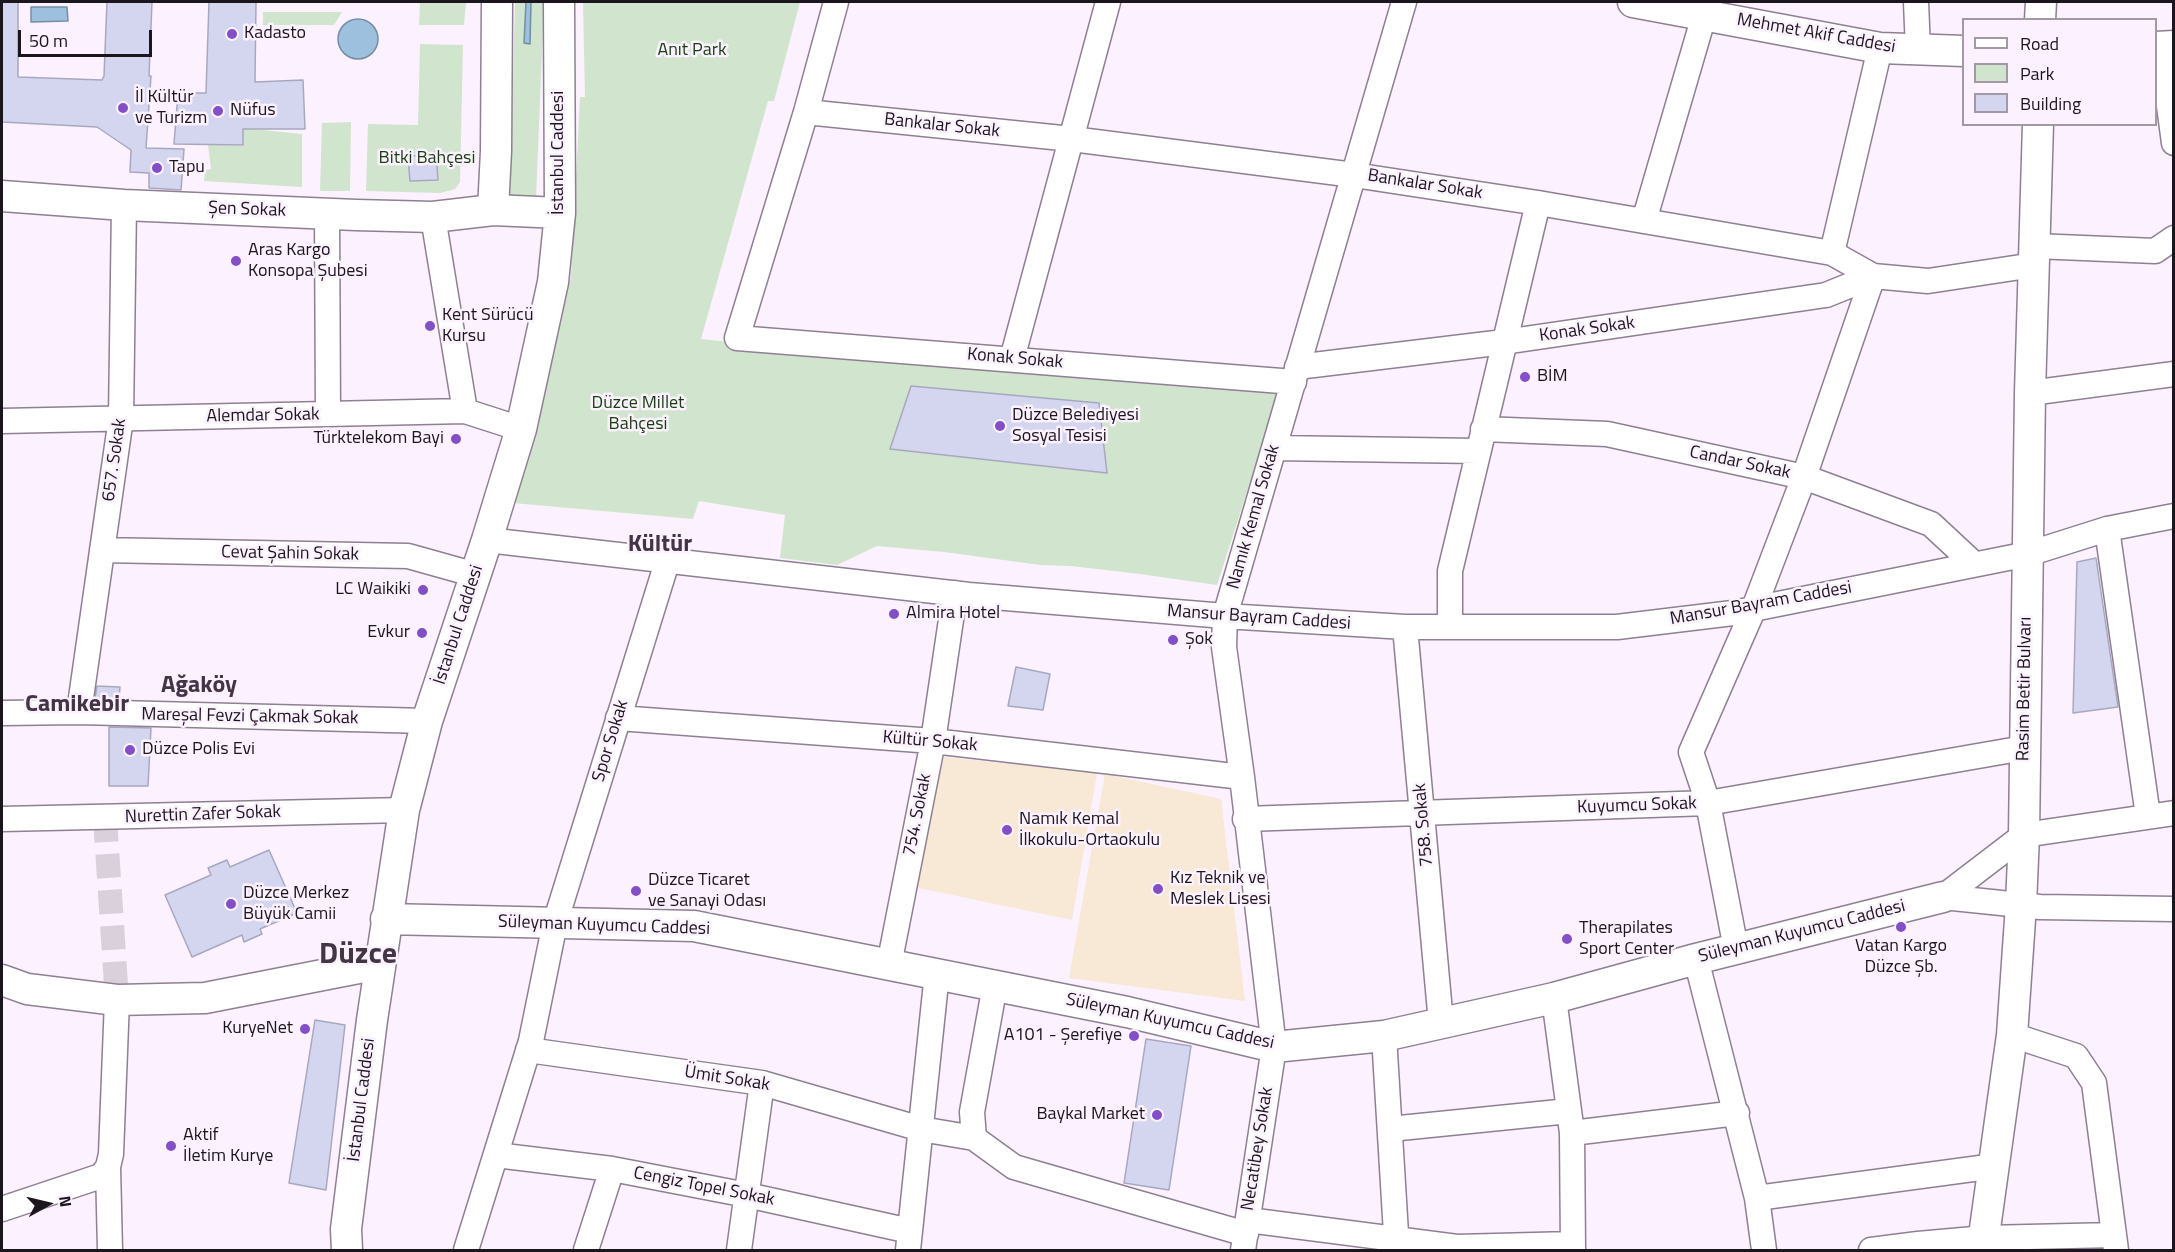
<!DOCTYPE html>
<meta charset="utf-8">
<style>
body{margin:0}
#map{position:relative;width:2175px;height:1252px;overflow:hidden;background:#fcf1fe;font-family:"Titillium Web",sans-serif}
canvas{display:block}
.frame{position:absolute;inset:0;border:3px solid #1b151d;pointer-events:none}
.legend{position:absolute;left:1962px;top:18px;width:195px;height:108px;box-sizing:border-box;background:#fcf1fe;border:2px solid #a299a4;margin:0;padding:8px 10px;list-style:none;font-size:18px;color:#1b151d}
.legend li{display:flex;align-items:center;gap:12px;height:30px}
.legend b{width:30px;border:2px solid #a299a4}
.north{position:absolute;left:18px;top:1174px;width:60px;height:60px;-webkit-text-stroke:4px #fcf1fe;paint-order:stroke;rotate:82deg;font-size:16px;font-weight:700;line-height:24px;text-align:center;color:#1b151d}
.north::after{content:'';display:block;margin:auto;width:21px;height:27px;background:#1b151d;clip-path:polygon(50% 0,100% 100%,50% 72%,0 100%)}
.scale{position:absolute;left:18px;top:30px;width:134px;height:27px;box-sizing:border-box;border:3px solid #1b151d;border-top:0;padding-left:8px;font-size:18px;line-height:21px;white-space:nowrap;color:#1b151d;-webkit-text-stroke:4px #fcf1fe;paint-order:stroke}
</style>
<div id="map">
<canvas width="2175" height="1252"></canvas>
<div class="frame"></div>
<ul class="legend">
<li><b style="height:8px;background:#fff"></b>Road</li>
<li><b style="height:16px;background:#d1e4ce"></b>Park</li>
<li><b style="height:16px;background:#d4d6ef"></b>Building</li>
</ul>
<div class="north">N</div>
<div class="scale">50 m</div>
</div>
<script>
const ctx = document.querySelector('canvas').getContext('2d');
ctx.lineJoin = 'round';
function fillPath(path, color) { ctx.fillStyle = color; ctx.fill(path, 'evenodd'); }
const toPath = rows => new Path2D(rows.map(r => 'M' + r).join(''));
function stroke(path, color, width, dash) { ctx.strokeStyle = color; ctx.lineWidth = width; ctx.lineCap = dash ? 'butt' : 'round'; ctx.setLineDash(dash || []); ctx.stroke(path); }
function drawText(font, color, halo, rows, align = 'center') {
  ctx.font = font + ' "Titillium Web",sans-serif'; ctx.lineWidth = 5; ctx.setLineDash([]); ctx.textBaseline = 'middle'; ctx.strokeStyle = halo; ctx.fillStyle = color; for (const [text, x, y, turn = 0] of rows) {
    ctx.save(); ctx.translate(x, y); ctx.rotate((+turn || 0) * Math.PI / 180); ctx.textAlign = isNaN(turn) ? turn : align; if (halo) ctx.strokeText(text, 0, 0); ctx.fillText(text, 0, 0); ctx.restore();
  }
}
fillPath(toPath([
 [944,757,1097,773,1072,920,914,887],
 [1105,774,1221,799,1245,1001,1069,978]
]), '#f7e9d6');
fillPath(toPath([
 [420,2,466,2,464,25,419,25],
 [515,2,544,2,536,198,510,198],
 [583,2,800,2,774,101,768,101,701,339,970,367,1279,392,1217,585,1140,574,1071,566,1041,565,944,552,877,546,837,565,780,558,785,515,699,501,693,519,513,503,571,277,580,97,585,97],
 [263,12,342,12,334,25,263,25],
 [420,44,463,45,460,182,455,189,440,193,366,191,368,124,418,125],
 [351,122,350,191,320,191,322,123],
 [243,128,302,134,302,187,204,181,205,170,211,169,208,145,243,146]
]), '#d1e4ce');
const water = toPath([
 [526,2,531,2,530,44,524,43,526,2],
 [31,7,67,7,68,21,31,22,31,7],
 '338 39a20 20 0 1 1 40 0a20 20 0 1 1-40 0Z'
]);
fillPath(water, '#9cc0de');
stroke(water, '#758da4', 1.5);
const building = toPath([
 [2,2,18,2,18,77,102,80,104,76,107,2,152,2,149,76,151,76,146,148,184,149,181,190,149,188,149,173,130,172,131,150,97,127,2,122,2,2],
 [209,2,256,2,255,82,303,80,305,129,243,129,243,145,174,144,178,93,206,93,209,2],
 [436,152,438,180,410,181,408,157,436,152],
 [911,386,1099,403,1107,473,890,449,911,386],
 [2096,558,2118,707,2073,713,2077,562,2096,558],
 [1016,667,1050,674,1043,710,1008,706,1016,667],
 [97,686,120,687,119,699,95,698,97,686],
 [109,727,151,728,148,786,109,786,109,727],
 [269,850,297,913,260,929,262,934,244,942,242,935,192,957,165,895,211,875,208,868,227,860,230,867,269,850],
 [315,1020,345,1025,326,1190,289,1183,315,1020],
 [1146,1039,1191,1046,1169,1190,1124,1183,1146,1039]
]);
fillPath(building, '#d4d6ef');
stroke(building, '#a7a8c0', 1.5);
stroke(toPath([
 [105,818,117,1000]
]), '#dad0dc', 24, [24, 12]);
const minor = toPath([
 [836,2,806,112,737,338,1294,382],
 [1916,2,1918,50],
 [2161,46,2174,143],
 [806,112,1072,139,1354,175,1538,203,1832,253,1873,276,1928,281,2034,265],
 [327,214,328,414],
 [433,217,465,411],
 [1644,221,1708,2],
 [2035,246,2155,251,2174,238],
 [1832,253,1880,48],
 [1012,359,1108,2],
 [1297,367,1504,342,1826,295,1873,276],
 [2030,393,2174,374],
 [2,421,465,411,521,429],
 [1483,429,1607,434,1804,477,1931,524,1974,564],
 [1274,448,1478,451],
 [2107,529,2148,816],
 [487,540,969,595,1225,616,1405,627,1617,627,1733,613,2028,554,2107,529,2174,516],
 [102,550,408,556,476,575],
 [1405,627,1441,1023],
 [1450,627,1450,571,1538,203],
 [79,712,121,418,124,205],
 [2,713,79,712,427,721],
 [618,718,933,741,1242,777],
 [2,819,404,810],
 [1245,819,1708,803,2024,748],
 [1943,897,2024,835,2174,813],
 [1943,897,2040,907,2174,909],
 [1736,949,1708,803,1691,752,1754,608,1804,477,1873,276],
 [1696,959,1757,1198,1764,1250],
 [889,965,933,741,955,593],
 [1554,998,1572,1133,1573,1250],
 [2012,1035,2076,1056,2094,1083,2116,1250],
 [1384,1036,1397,1250],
 [528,1050,762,1083,921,1129,974,1138,1014,1167,1246,1234],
 [1390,1129,1569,1111],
 [1572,1133,1737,1113],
 [974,1138,972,1112,995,985],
 [496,1155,612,1169,747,1195,910,1231],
 [1757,1198,1995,1166],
 [2,1209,101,1176,108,1167],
 [1248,1220,1457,1247,1572,1244],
 [110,1250,108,1167,111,1154,117,1000],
 [466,1250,531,1041,555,923,668,559],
 [586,1250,612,1169],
 [739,1250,762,1083],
 [908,1250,937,973],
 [1243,1250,1274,1047,1242,777,1224,647,1225,616,1404,2],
 [1871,1250,1918,1244,1985,1238,2114,1235]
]);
const major = toPath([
 [1633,2,1880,48,1964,51],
 [2040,20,2041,2],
 [2156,47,2174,46],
 [2,196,124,205,356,215,433,217,493,210,560,213],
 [493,210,496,151,497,2],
 [386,919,694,926,1127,1012,1274,1047,1384,1036,1554,998,1696,959,1943,897],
 [2,980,27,989,117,1000,205,998,379,964],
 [347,1250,346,1229,372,1020,404,810,427,721,487,540,521,429,553,282,560,213,559,2],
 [1982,1250,2012,1035,2021,905,2024,835,2030,393,2038,124]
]);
stroke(minor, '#8f7f93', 27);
stroke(major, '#8f7f93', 33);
stroke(minor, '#fff', 24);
stroke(major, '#fff', 30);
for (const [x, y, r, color] of [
 [232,34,6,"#824fc7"],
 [123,108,6,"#824fc7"],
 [218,111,6,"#824fc7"],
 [157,168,6,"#824fc7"],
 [236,261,6,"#824fc7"],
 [430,326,6,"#824fc7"],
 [1525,377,6,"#824fc7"],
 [1000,426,6,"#824fc7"],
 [456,439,6,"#824fc7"],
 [423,590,6,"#824fc7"],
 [894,614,6,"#824fc7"],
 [422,633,6,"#824fc7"],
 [1173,640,6,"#824fc7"],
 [130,750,6,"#824fc7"],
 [1007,830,6,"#824fc7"],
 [1158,889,6,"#824fc7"],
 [636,891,6,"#824fc7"],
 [231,904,6,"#824fc7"],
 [1901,927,6,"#824fc7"],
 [1567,939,6,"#824fc7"],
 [305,1029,6,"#824fc7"],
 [1134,1036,6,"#824fc7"],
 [1157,1115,6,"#824fc7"],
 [171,1146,6,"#824fc7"]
]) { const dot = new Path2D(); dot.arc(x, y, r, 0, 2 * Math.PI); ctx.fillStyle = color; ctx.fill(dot); stroke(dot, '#fcf1fe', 2); }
drawText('18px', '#1b151d', '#fcf1fe', [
 ["Kadasto",244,34],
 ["İl Kültür",135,98],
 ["ve Turizm",135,119],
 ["Nüfus",230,111],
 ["Tapu",169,168],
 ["Aras Kargo",248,251],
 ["Konsopa Şubesi",248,272],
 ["Kent Sürücü",442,316],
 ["Kursu",442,337],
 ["BİM",1537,377],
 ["Düzce Belediyesi",1012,416],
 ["Sosyal Tesisi",1012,437],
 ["Türktelekom Bayi",444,439,"right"],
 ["LC Waikiki",411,590,"right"],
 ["Almira Hotel",906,614],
 ["Evkur",410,633,"right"],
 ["Şok",1185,640],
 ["Düzce Polis Evi",142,750],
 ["Namık Kemal",1019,820],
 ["İlkokulu-Ortaokulu",1019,841],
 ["Kız Teknik ve",1170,879],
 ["Meslek Lisesi",1170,900],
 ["Düzce Ticaret",648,881],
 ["ve Sanayi Odası",648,902],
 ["Düzce Merkez",243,894],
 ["Büyük Camii",243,915],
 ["Therapilates",1579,929],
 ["Sport Center",1579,950],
 ["Vatan Kargo",1901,947,"center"],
 ["Düzce Şb.",1901,968,"center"],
 ["KuryeNet",293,1029,"right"],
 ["A101 - Şerefiye",1122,1036,"right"],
 ["Baykal Market",1145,1115,"right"],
 ["Aktif",183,1136],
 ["İletim Kurye",183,1157]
], 'left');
drawText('18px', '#1b151d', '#fcf1fe', [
 ["Mehmet Akif Caddesi",1816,34,10],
 ["Bankalar Sokak",942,126,6],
 ["İstanbul Caddesi",559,153,-90],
 ["Bankalar Sokak",1425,185,9],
 ["Şen Sokak",247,210,2],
 ["Konak Sokak",1587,330,-8],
 ["Konak Sokak",1015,359,5],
 ["Alemdar Sokak",263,416,-1],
 ["657. Sokak",115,460,-82],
 ["Candar Sokak",1740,463,12],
 ["Namık Kemal Sokak",1254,517,-74],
 ["Cevat Şahin Sokak",290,554,1],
 ["Mansur Bayram Caddesi",1761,604,-10],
 ["Mansur Bayram Caddesi",1259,618,4],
 ["İstanbul Caddesi",459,625,-72],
 ["Rasim Betir Bulvarı",2025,689,-89],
 ["Mareşal Fevzi Çakmak Sokak",250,717,1],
 ["Spor Sokak",611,741,-73],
 ["Kültür Sokak",930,742,5],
 ["Kuyumcu Sokak",1637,806,-2],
 ["Nurettin Zafer Sokak",203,815,-2],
 ["754. Sokak",918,815,-79],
 ["758. Sokak",1424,825,-95],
 ["Süleyman Kuyumcu Caddesi",604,926,2],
 ["Süleyman Kuyumcu Caddesi",1802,932,-14],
 ["Süleyman Kuyumcu Caddesi",1170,1022,12],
 ["Ümit Sokak",727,1079,9],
 ["İstanbul Caddesi",362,1100,-83],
 ["Necatibey Sokak",1258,1149,-81],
 ["Cengiz Topel Sokak",704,1187,11]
]);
drawText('18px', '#163f0f', '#fcf1fe', [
 ["Anıt Park",692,51],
 ["Bitki Bahçesi",427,159],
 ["Düzce Millet",638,404],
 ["Bahçesi",638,425]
]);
drawText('bold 24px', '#433546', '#fcf1fe', [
 ["Kültür",660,545],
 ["Ağaköy",199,686],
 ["Camikebir",77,705]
]);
drawText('bold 30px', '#433546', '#fcf1fe', [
 ["Düzce",358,956]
]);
</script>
